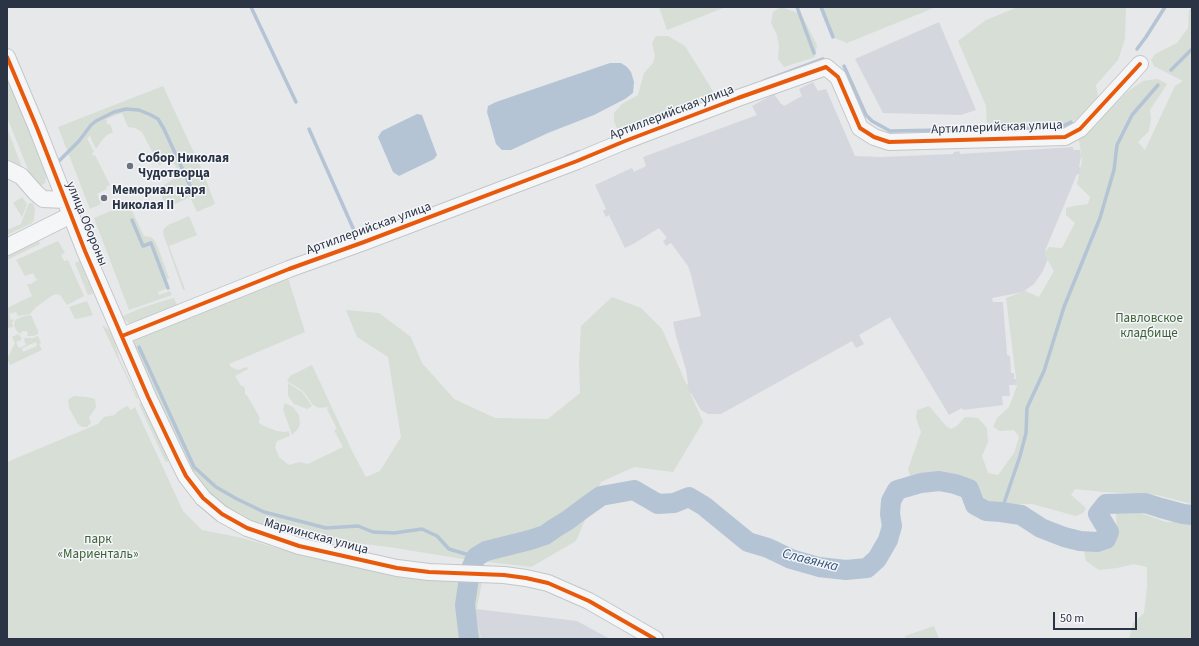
<!DOCTYPE html>
<meta charset="utf-8">
<style>
body{margin:0}
#map{position:relative;width:1199px;height:646px;overflow:hidden;background:#e6e8ea;font-family:"Source Sans 3",sans-serif}
canvas{display:block}
.frame{position:absolute;inset:0;border:8px solid #2b3445;pointer-events:none}
.scale{position:absolute;left:1053px;top:612px;width:84px;height:18px;box-sizing:border-box;border:2px solid #2b3445;border-top:0;padding-left:5px;font-size:12px;line-height:14px;white-space:nowrap;color:#2b3445;-webkit-text-stroke:3px #f4f6f9;paint-order:stroke}
</style>
<div id="map">
<canvas width="1199" height="646"></canvas>
<div class="frame"></div>
<div class="scale">50 m</div>
</div>
<script>
const ctx = document.querySelector('canvas').getContext('2d');
ctx.lineJoin = 'round';
function fillPath(path, color) { ctx.fillStyle = color; ctx.fill(path, 'evenodd'); }
const toPath = rows => new Path2D(rows.map(r => 'M' + r).join(''));
function stroke(path, color, width, dash) { ctx.strokeStyle = color; ctx.lineWidth = width; ctx.lineCap = dash ? 'butt' : 'round'; ctx.setLineDash(dash || []); ctx.stroke(path); }
function drawText(font, color, halo, rows, align = 'center') {
  ctx.font = font + ' "Source Sans 3",sans-serif'; ctx.lineWidth = 3; ctx.setLineDash([]); ctx.textBaseline = 'middle'; ctx.strokeStyle = halo; ctx.fillStyle = color; for (const [text, x, y, turn = 0] of rows) {
    ctx.save(); ctx.translate(x, y); ctx.rotate((+turn || 0) * Math.PI / 180); ctx.textAlign = isNaN(turn) ? turn : align; if (halo) ctx.strokeText(text, 0, 0); ctx.fillText(text, 0, 0); ctx.restore();
  }
}
fillPath(toPath([
 [939,22,976,110,961,115,883,113,855,59],
 [813,82,818,91,826,89,855,156,881,157,953,154,954,152,959,151,960,154,1073,147,1073,150,1080,150,1081,157,1079,167,1091,172,1088,178,1077,174,1045,251,1050,254,1043,271,1034,284,1023,292,992,298,993,302,1003,302,1007,355,1010,356,1011,373,1014,373,1014,379,1016,379,1017,385,1009,385,1010,396,1002,396,1003,405,963,410,962,408,949,415,890,317,859,335,864,344,856,348,852,341,721,414,708,414,701,410,691,393,688,394,683,388,688,384,686,370,676,336,673,322,701,316,691,275,688,266,671,243,666,246,663,241,667,238,659,228,635,243,625,248,609,215,606,217,603,211,606,209,595,185,632,168,634,172,646,166,643,157,757,115,752,106,774,94,781,104,782,104,784,106,802,96,799,89],
 [476,609,577,621,610,639,482,639,475,617]
]), '#d4d7dd');
fillPath(toPath([
 [659,7,726,7,667,30],
 [781,7,801,14,817,45,815,57,784,67,778,59,779,46,777,35,771,23,773,12],
 [821,7,936,7,847,43,833,37],
 [1018,7,1126,7,1125,39,1118,60,1096,85,1098,97,1077,119,1063,127,987,127,986,106,958,41,986,20],
 [1192,8,1192,504,1157,495,1105,492,1075,489,1071,495,1086,508,1083,513,1076,516,1032,504,986,504,972,488,945,476,911,478,908,469,921,432,916,418,917,410,929,406,946,426,951,429,957,426,965,417,978,418,987,428,988,442,982,456,988,473,998,475,1014,453,1019,437,1014,430,1000,431,993,427,997,418,1009,407,1017,386,1006,298,1025,291,1039,297,1054,271,1044,254,1049,247,1062,248,1075,223,1066,215,1066,208,1074,206,1088,204,1090,197,1077,184,1082,161,1079,139,1127,92,1143,81,1158,79,1167,84,1150,110,1151,119,1149,131,1138,142,1145,150,1175,86,1183,81,1154,66,1151,60,1155,54,1177,43,1188,28,1189,10],
 [656,36,668,36,685,46,716,96,620,134,614,122,614,113,622,104,638,95,644,73,653,63,655,56,652,43],
 [7,77,45,168,46,178,45,183,39,187,33,182,7,117],
 [163,86,203,172,215,204,197,212,190,197,175,204,171,204,166,203,163,200,161,192,162,187,167,183,180,175,172,159,159,165,142,132,135,128,128,127,122,113,106,119,108,125,110,124,113,132,107,135,103,139,96,149,90,136,87,138,94,152,92,153,93,156,95,155,110,185,106,187,107,189,97,194,101,204,90,209,58,127],
 [7,128,23,170,7,166],
 [22,197,27,204,22,217,13,203],
 [30,203,33,203,35,209,34,220,32,223,7,235,7,230,21,224,28,205],
 [125,205,127,205,131,209,144,236,151,237,155,241,157,245,169,278,166,280,168,288,158,292,159,295,170,291,172,295,129,310,94,218,122,206],
 [189,216,197,235,169,246,185,289,183,290,164,236,163,234,164,232,163,232,164,229,168,225],
 [38,239,40,244,7,260,7,253],
 [58,241,65,253,61,255,64,261,68,260,84,296,67,305,61,296,58,294,53,295,36,307,30,314,18,316,16,312,9,314,11,320,14,319,12,323,13,327,8,328,7,325,7,308,32,296,27,284,31,284,37,280,33,273,25,276,16,260],
 [81,260,87,280,92,285,93,294,88,295,75,263],
 [288,278,305,332,229,364,231,367,238,370,247,367,248,369,235,376,241,386,243,386,245,389,245,394,248,397,260,418,259,420,259,423,264,426,277,431,285,432,289,431,290,436,277,441,275,447,279,457,289,465,299,462,308,464,343,447,334,430,337,429,327,409,328,408,327,407,319,408,313,405,303,391,287,381,290,376,312,365,353,453,366,477,380,471,401,437,388,357,357,337,346,310,379,313,411,337,422,363,454,399,495,418,548,419,580,393,579,364,581,326,612,297,641,308,662,329,703,422,673,472,634,467,601,482,576,541,531,567,463,559,389,547,338,541,280,532,239,517,221,505,200,485,189,470,136,355,134,345,134,342,138,336,144,333],
 [174,298,177,305,136,323,130,324,123,318,123,316,139,309,160,302],
 [87,301,93,315,77,319,76,318,75,319,69,307],
 [31,315,38,331,38,334,33,336,27,336,28,333,26,331,23,331,20,334,16,330,14,326,15,320,24,316],
 [102,325,108,329,111,334,115,343,119,358,138,398,137,399],
 [18,334,22,338,21,340,16,342,19,348,26,345,24,340,25,338,34,338,38,336,41,343,39,344,42,350,10,365,7,359,15,343,12,337],
 [36,342,37,346,23,352,22,348],
 [288,383,302,392,312,406,307,409,294,404,290,399,288,395],
 [74,396,87,397,95,399,96,407,90,416,89,418,91,423,87,427,82,427,78,424,69,408,68,400,72,397],
 [141,402,145,405,167,456,168,462,165,461,139,404],
 [285,403,293,407,299,415,300,424,298,429,292,435,283,409],
 [127,406,131,410,135,407,183,511,202,530,242,538,301,555,394,573,459,581,482,582,475,617,482,639,7,639,7,462,98,424,104,417,114,415,120,410],
 [1116,510,1135,511,1166,522,1192,522,1192,639,1129,639,1133,623,1144,613,1147,587,1147,567,1134,564,1117,568,1099,570,1086,561,1083,546,1108,542,1117,536],
 [934,626,939,639,906,639,905,636]
]), '#d6ded6');
fillPath(toPath([
 [610,63,621,63,627,67,631,72,634,82,633,93,625,99,594,115,548,133,511,150,502,150,496,144,487,112,488,106,496,102],
 [417,114,422,115,437,155,434,159,399,176,393,172,378,137,382,131]
]), '#b4c4d5');
stroke(toPath([
 [251,7,296,102],
 [797,7,814,53],
 [821,7,833,37],
 [1137,49,1146,37,1165,7],
 [844,66,866,115,872,121,890,131,1052,128,1061,127,1071,122],
 [1171,70,1192,49],
 [764,81,823,59],
 [309,129,357,237,358,237],
 [566,157,579,152],
 [60,160,79,141,91,125,96,121,114,112,126,109,139,110,151,115,158,119,164,129,193,192],
 [132,220,143,246,151,243,168,288],
 [139,347,194,467,216,487,237,499,264,512,326,528,358,526,373,532,394,533,422,529,437,536,449,549,476,557],
 [1001,512,1020,456,1026,433,1027,408,1044,371,1064,307,1100,218,1114,170,1117,145,1132,115,1158,85]
]), '#b4c4d5', 3.5);
stroke(toPath([
 [469,639,465,605,470,571,476,557,486,551,530,540,545,535,555,528,568,520,584,508,601,496,634,490,658,504,674,503,689,497,704,506,748,542,768,548,791,559,819,567,846,570,867,568,877,559,888,540,892,526,890,514,891,501,897,490,921,483,939,481,955,484,969,489,975,505,986,511,1001,512,1021,515,1041,528,1064,537,1080,541,1097,542,1106,539,1109,532,1098,514,1106,504,1145,503,1161,508,1183,514,1192,515]
]), '#b4c4d5', 20);
const minor = toPath([
 [7,57,37,128,85,251,148,397,178,460,186,476,203,498,222,514,247,528,299,546,397,568,429,572,504,575,526,578,548,583,589,601,655,639],
 [7,169,21,176,36,193,43,199,65,200],
 [7,247,71,215],
 [122,336,289,269,364,242,577,161,625,141,738,98,826,67,838,77,860,128,874,137,889,142,1065,137,1080,129,1140,64]
]);
stroke(minor, '#c4c6c8', 18);
stroke(minor, '#f5f6f7', 16);
stroke(toPath([
 [7,57,37,128,85,251,148,397,178,460,186,476,203,498,222,514,247,528,299,546,397,568,429,572,504,575,526,578,548,583,589,601,655,639],
 [122,336,289,269,364,242,577,161,625,141,738,98,826,67,838,77,860,128,874,137,889,142,1065,137,1080,129,1140,64]
]), '#e8590c', 4);
for (const [x, y, r, color] of [
 [130,166,4,"#6c737f"],
 [104,198,4,"#6c737f"]
]) { const dot = new Path2D(); dot.arc(x, y, r, 0, 2 * Math.PI); ctx.fillStyle = color; ctx.fill(dot); stroke(dot, '#f4f6f9', 1.5); }
drawText('13px', '#2b3445', '#f4f6f9', [
 ["Артиллерийская улица",672,113,-21],
 ["Артиллерийская улица",997,128,-2],
 ["улица Обороны",86,224,68],
 ["Артиллерийская улица",369,229,-20],
 ["Мариинская улица",316,537,15]
]);
drawText('bold 13px', '#2b3445', '#f4f6f9', [
 ["Собор Николая",138,159],
 ["Чудотворца",138,174],
 ["Мемориал царя",112,191],
 ["Николая II",112,206]
], 'left');
drawText('13px', '#3f6138', '#f4f6f9', [
 ["Павловское",1149,319],
 ["кладбище",1149,334],
 ["парк",98,540],
 ["«Мариенталь»",98,555]
]);
drawText('italic 14px', '#34527a', '#f4f6f9', [
 ["Славянка",810,561,14]
]);
</script>
